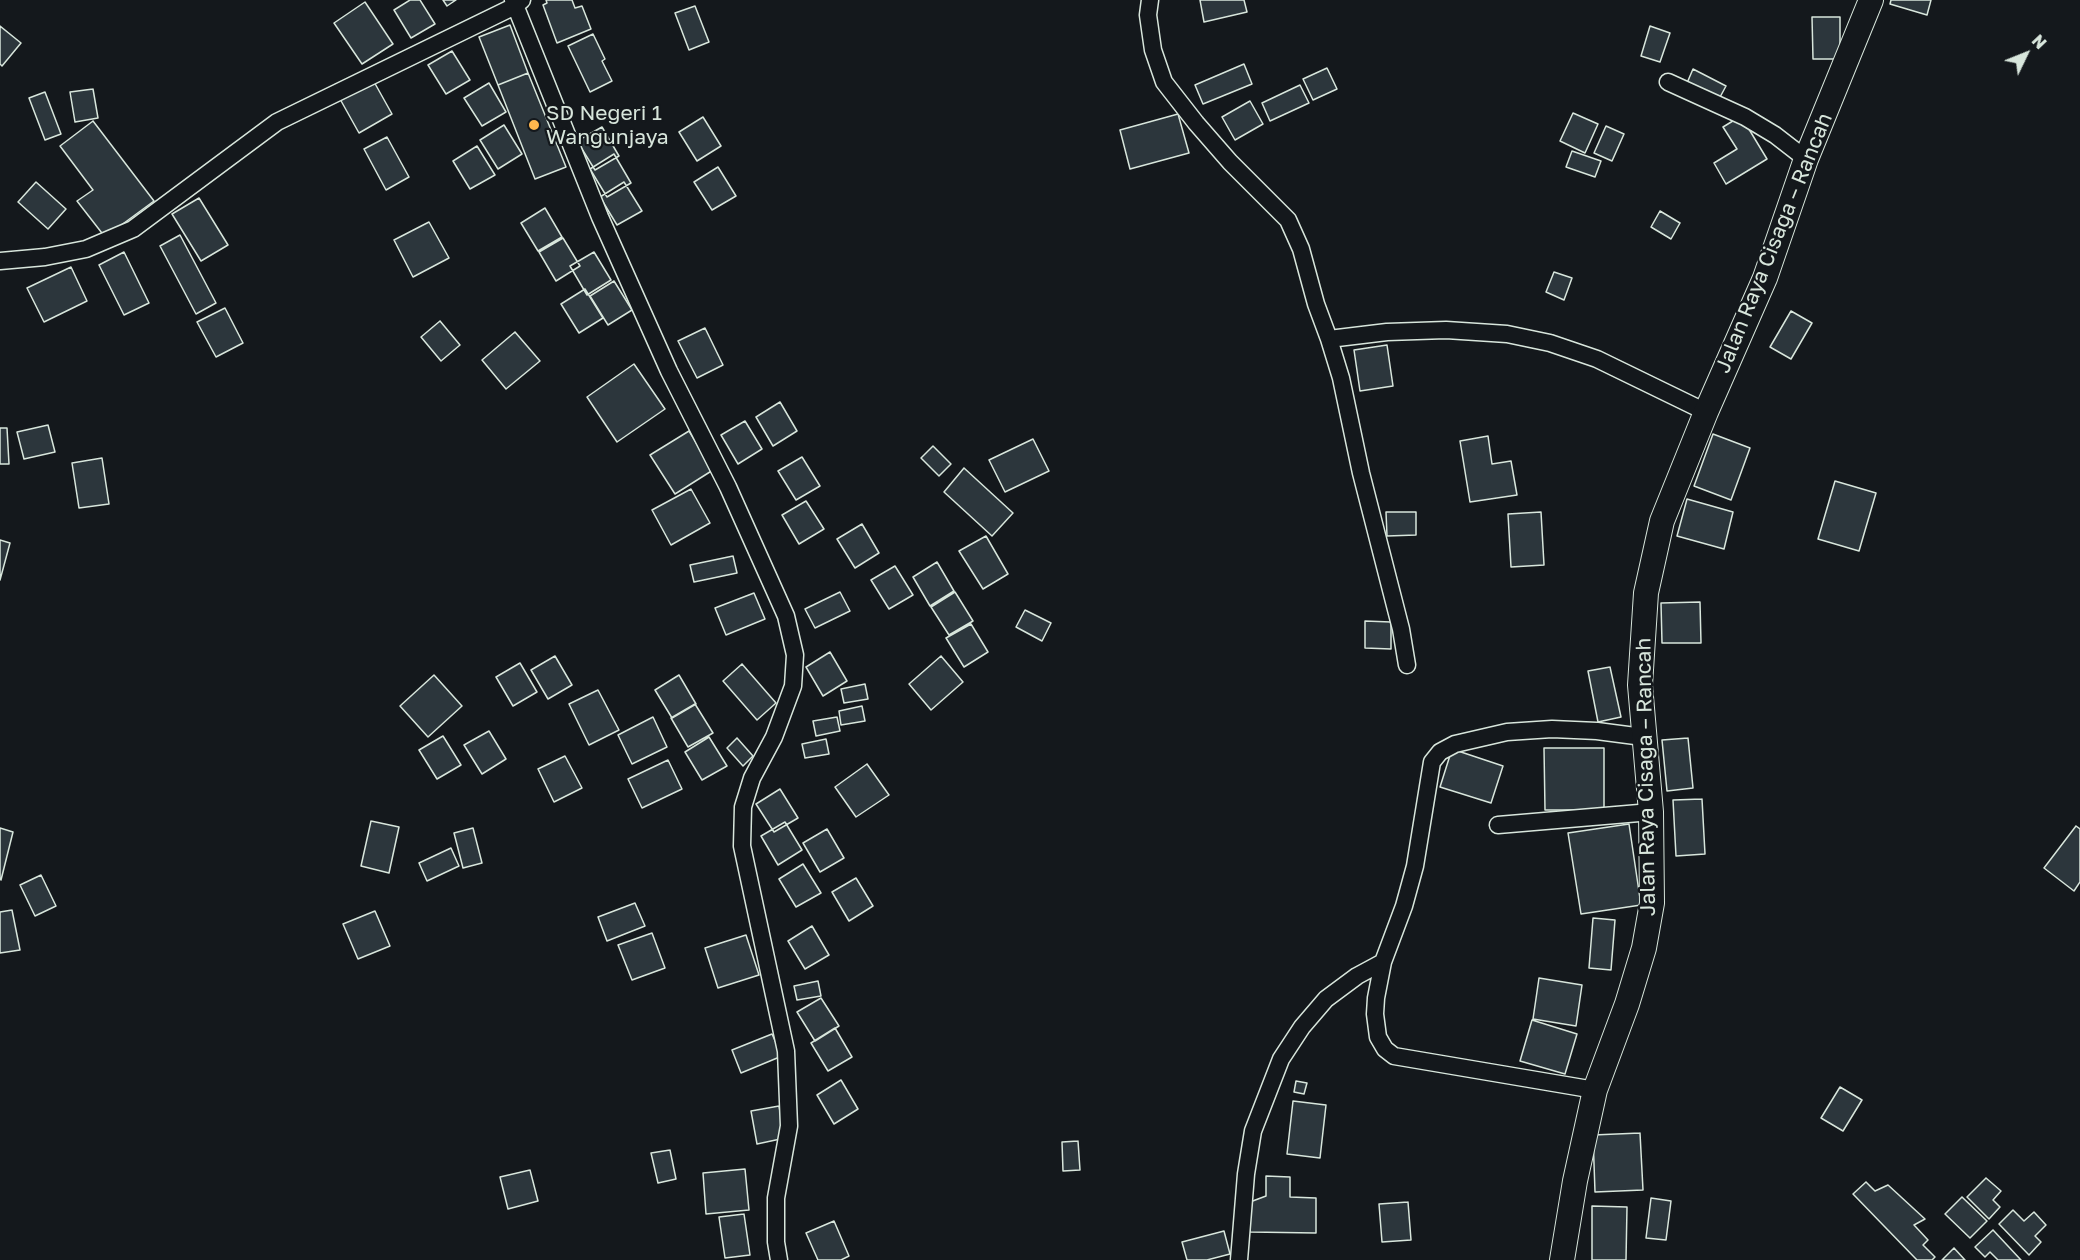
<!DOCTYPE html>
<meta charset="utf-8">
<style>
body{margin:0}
#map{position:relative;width:2080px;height:1260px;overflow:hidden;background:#14181c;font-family:"Golos Text",sans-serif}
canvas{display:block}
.north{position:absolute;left:1996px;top:24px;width:60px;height:60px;-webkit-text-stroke:4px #14181c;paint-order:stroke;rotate:47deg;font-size:16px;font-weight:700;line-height:24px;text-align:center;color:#d8e6dc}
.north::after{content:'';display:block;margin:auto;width:21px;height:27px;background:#d8e6dc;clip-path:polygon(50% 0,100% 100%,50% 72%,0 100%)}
</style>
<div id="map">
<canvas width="2080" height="1260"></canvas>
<div class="north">N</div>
</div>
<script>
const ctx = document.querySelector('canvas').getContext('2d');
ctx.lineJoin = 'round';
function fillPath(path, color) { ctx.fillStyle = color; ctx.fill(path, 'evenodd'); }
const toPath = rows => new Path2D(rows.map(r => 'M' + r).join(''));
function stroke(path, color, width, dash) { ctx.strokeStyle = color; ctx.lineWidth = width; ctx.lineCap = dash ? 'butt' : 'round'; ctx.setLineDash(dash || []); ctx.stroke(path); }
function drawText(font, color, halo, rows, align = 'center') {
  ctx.font = font + ' "Golos Text",sans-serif'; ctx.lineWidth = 4.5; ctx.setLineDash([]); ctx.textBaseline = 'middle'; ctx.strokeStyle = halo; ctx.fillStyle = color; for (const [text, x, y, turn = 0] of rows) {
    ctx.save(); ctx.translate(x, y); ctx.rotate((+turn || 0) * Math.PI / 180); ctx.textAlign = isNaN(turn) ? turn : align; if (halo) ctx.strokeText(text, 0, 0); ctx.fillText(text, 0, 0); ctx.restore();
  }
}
const building = toPath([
 [410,0,420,0,435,24,411,38,394,10,410,0],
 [443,0,456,0,447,6,443,0],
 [546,0,572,0,575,8,582,6,591,29,557,43,543,5,547,3,546,0],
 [1200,0,1244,0,1247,12,1204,22,1200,0],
 [1891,0,1931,0,1927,15,1890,4,1891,0],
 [365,2,393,44,362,64,334,23,365,2],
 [695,6,709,42,689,50,675,13,695,6],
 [1812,17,1840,17,1840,59,1813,59,1812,17],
 [510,25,528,73,498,85,479,37,510,25],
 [0,26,21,43,2,66,0,64,0,26],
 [1650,26,1670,33,1660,62,1641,56,1650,26],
 [593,34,605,59,602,61,612,81,590,92,568,46,593,34],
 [452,51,470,80,446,94,428,65,452,51],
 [1244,64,1252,84,1203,104,1195,85,1244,64],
 [1327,68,1337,89,1313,100,1303,79,1327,68],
 [1693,69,1726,86,1719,99,1687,83,1693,69],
 [528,73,566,167,535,179,498,85,528,73],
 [373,80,392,114,359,133,340,99,373,80],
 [489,83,506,112,482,126,464,98,489,83],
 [1300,85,1309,103,1270,121,1262,103,1300,85],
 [93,89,98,118,75,122,70,92,93,89],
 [45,92,61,134,45,140,29,98,45,92],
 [1250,101,1263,124,1235,140,1222,117,1250,101],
 [1573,113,1598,124,1585,153,1560,141,1573,113],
 [1178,114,1189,153,1130,169,1120,130,1178,114],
 [1741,116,1767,159,1726,184,1714,163,1737,149,1723,127,1741,116],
 [703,117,721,146,697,161,679,132,703,117],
 [93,121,154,201,105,237,77,201,93,190,60,146,93,121],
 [504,125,522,154,498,169,480,140,504,125],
 [1606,126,1624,134,1612,161,1594,153,1606,126],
 [602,127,619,156,595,170,577,141,602,127],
 [387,137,409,177,386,190,364,149,387,137],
 [477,146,495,175,470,189,453,161,477,146],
 [1572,151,1601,161,1595,177,1566,167,1572,151],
 [614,154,631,183,607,197,590,169,614,154],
 [718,167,736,196,712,210,694,182,718,167],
 [36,182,66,209,48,229,18,202,36,182],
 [624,182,642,211,617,225,600,197,624,182],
 [199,198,228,245,201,261,172,214,199,198],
 [545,208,562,237,538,251,521,223,545,208],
 [1660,211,1680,223,1671,239,1651,227,1660,211],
 [429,222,449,258,413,277,394,240,429,222],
 [180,235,216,303,196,314,160,246,180,235],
 [563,238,580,266,556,281,539,252,563,238],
 [124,252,149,303,124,315,99,265,124,252],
 [594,252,611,280,587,295,570,266,594,252],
 [71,267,87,301,44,322,27,288,71,267],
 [1554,272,1572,278,1564,300,1546,292,1554,272],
 [614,281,632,310,608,325,590,296,614,281],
 [585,289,603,318,579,333,561,304,585,289],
 [225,308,243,343,216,357,197,322,225,308],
 [1791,311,1812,323,1791,359,1770,347,1791,311],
 [440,321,460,345,441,361,421,337,440,321],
 [705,328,723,365,697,378,678,341,705,328],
 [515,332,540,361,506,389,482,360,515,332],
 [1387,345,1393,386,1360,391,1354,350,1387,345],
 [634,364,665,409,617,442,587,397,634,364],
 [780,402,797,431,773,446,756,417,780,402],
 [745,421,762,449,738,464,721,435,745,421],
 [48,425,55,452,24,459,17,432,48,425],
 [0,428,7,428,9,464,0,464,0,428],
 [689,431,713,470,675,494,650,455,689,431],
 [1713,434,1750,448,1731,500,1694,486,1713,434],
 [1488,436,1492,464,1511,461,1517,495,1470,502,1460,441,1488,436],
 [1033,439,1049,471,1005,492,989,460,1033,439],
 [933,446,951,464,939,476,921,458,933,446],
 [802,457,820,486,796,500,778,471,802,457],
 [102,458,109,504,79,508,72,463,102,458],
 [964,468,1013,513,992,536,944,492,964,468],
 [1835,481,1876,493,1859,551,1818,539,1835,481],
 [691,489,710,523,671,545,652,510,691,489],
 [1687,499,1733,512,1724,549,1677,536,1687,499],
 [806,501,824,529,799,544,782,515,806,501],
 [1386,512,1416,512,1416,535,1387,536,1386,512],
 [1541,512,1544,565,1511,567,1508,514,1541,512],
 [862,524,879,553,855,568,837,539,862,524],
 [986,536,1008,574,983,589,959,551,986,536],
 [0,540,10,543,0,580,0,540],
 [733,556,737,573,694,582,690,565,733,556],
 [937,562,954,591,930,606,913,577,937,562],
 [895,566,913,595,889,609,871,580,895,566],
 [840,592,850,611,815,628,805,609,840,592],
 [955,592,973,621,949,635,931,607,955,592],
 [754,593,765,619,726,635,715,608,754,593],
 [1700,602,1701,643,1662,643,1661,603,1700,602],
 [1025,610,1051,623,1042,641,1016,627,1025,610],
 [1365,621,1391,622,1391,649,1365,648,1365,621],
 [971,624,988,652,964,667,946,638,971,624],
 [830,652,847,681,823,696,806,667,830,652],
 [555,656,572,685,548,699,531,670,555,656],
 [941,656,963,682,931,710,909,684,941,656],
 [520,663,537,692,513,706,496,677,520,663],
 [742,664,776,703,757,720,723,681,742,664],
 [1610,667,1621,717,1598,722,1588,671,1610,667],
 [434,675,462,706,428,737,400,706,434,675],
 [679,675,696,704,672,718,655,690,679,675],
 [865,684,868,699,844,703,841,689,865,684],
 [598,690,619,730,589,745,569,704,598,690],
 [695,704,713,733,688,747,671,718,695,704],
 [862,706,865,721,841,725,839,711,862,706],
 [653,717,667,747,632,764,618,735,653,717],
 [837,717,840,731,816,736,813,721,837,717],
 [489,731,506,759,482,774,464,745,489,731],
 [443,736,461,765,437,779,419,750,443,736],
 [709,737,727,766,702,780,685,752,709,737],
 [737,738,753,756,743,766,727,748,737,738],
 [1688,738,1693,788,1667,791,1662,740,1688,738],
 [826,739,829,754,805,758,802,744,826,739],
 [1544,748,1604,748,1604,810,1545,810,1544,748],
 [1452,749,1503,766,1491,803,1440,787,1452,749],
 [565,756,582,788,554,802,538,769,565,756],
 [668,760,682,789,642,808,628,779,668,760],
 [867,764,889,795,856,817,835,787,867,764],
 [780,789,798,818,774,832,756,804,780,789],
 [1702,799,1705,854,1676,856,1673,800,1702,799],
 [371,821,399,827,389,873,361,866,371,821],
 [785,822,802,850,778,865,761,836,785,822],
 [1629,824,1641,905,1581,914,1568,833,1629,824],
 [2076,826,2080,829,2080,882,2074,891,2044,868,2076,826],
 [0,828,13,832,1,880,0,879,0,828],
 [473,828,482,863,463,868,454,833,473,828],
 [827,829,844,858,820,872,803,843,827,829],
 [451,848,459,866,427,881,419,863,451,848],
 [803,864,821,893,796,907,779,879,803,864],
 [41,875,56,906,35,916,20,885,41,875],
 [856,878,873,906,849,921,832,892,856,878],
 [635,903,645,926,607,941,598,917,635,903],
 [12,910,20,950,0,953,0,912,12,910],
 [375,911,390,946,358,959,343,924,375,911],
 [1593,918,1615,920,1611,970,1589,968,1593,918],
 [812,926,829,955,805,969,788,941,812,926],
 [652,933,665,968,632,980,618,945,652,933],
 [746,935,759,975,718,988,705,948,746,935],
 [1539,978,1582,985,1576,1026,1533,1019,1539,978],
 [818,981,821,996,797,1000,794,986,818,981],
 [821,998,839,1026,815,1041,797,1012,821,998],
 [1532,1020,1577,1034,1565,1074,1520,1061,1532,1020],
 [835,1028,852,1057,828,1071,811,1043,835,1028],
 [772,1034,782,1056,741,1073,732,1050,772,1034],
 [841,1080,858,1109,834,1124,817,1095,841,1080],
 [1296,1081,1307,1083,1304,1094,1294,1092,1296,1081],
 [1840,1087,1862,1100,1843,1131,1821,1118,1840,1087],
 [1293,1101,1326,1105,1320,1158,1287,1154,1293,1101],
 [779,1106,785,1138,757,1144,751,1111,779,1106],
 [1640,1133,1643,1190,1595,1192,1593,1135,1640,1133],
 [1078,1141,1080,1170,1063,1171,1062,1142,1078,1141],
 [670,1150,676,1179,658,1183,651,1153,670,1150],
 [745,1169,749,1210,706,1214,703,1173,745,1169],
 [530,1170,538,1201,508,1209,500,1177,530,1170],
 [1266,1176,1290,1177,1290,1197,1316,1198,1316,1233,1250,1232,1250,1202,1266,1196,1266,1176],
 [1986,1178,2001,1191,1993,1200,2000,1207,1989,1219,1967,1197,1986,1178],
 [1866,1182,1875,1191,1888,1185,1925,1219,1914,1225,1928,1240,1923,1245,1935,1257,1932,1260,1917,1260,1853,1194,1866,1182],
 [1962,1197,1987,1221,1970,1238,1945,1214,1962,1197],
 [1651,1198,1671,1201,1666,1240,1646,1238,1651,1198],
 [1408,1202,1411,1240,1382,1242,1379,1204,1408,1202],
 [1592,1206,1627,1207,1626,1260,1592,1260,1592,1206],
 [2013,1210,2024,1221,2034,1212,2046,1225,2035,1236,2041,1242,2029,1255,1999,1224,2013,1210],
 [744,1214,750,1255,725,1258,719,1217,744,1214],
 [834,1221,849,1256,841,1260,818,1260,806,1233,834,1221],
 [1993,1230,2021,1260,1998,1260,1990,1252,1985,1257,1975,1247,1993,1230],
 [1224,1231,1230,1254,1207,1260,1187,1260,1182,1242,1224,1231],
 [1954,1248,1965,1260,1942,1260,1954,1248]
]);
fillPath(building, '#2c363c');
stroke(building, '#d8e6dc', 1.5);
const minor = toPath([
 [513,0,600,217,669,371,728,487,786,616,795,655,793,686,774,737,752,778,743,807,742,846,786,1051,789,1126,776,1198,776,1242,779,1260],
 [1150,0,1148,15,1153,50,1164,82,1196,123,1230,162,1288,220,1301,249,1316,304,1329,339],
 [1668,82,1745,117,1775,135,1806,159],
 [0,261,45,257,86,249,133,229,277,122,515,6,522,0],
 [1407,665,1401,629,1361,473,1341,378,1329,339,1387,332,1446,330,1507,334,1550,343,1597,359,1706,412],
 [1498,825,1651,812],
 [1595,1090,1394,1056,1385,1049,1378,1037,1375,1014,1376,998,1383,962,1404,906,1415,866,1432,762,1440,752,1455,744,1507,732,1552,729,1597,731,1643,737],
 [1239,1260,1246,1174,1253,1131,1281,1059,1302,1027,1326,999,1357,976,1383,962]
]);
const secondary = toPath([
 [1562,1260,1575,1181,1595,1090,1627,1004,1644,948,1652,903,1651,812,1640,685,1646,593,1662,521,1706,412,1765,278,1806,159,1871,0]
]);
stroke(minor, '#d8e6dc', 19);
stroke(secondary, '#d8e6dc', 26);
stroke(minor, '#14181c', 16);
stroke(secondary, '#14181c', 24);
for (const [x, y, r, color] of [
 [534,125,6,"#ffb74d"]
]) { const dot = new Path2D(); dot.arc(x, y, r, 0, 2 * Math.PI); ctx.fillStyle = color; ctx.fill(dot); stroke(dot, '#14181c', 2); }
drawText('21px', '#d8e6dc', '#14181c', [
 ["SD Negeri 1",546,113],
 ["Wangunjaya",546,137]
], 'left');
drawText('21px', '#d8e6dc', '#14181c', [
 ["Jalan Raya Cisaga – Rancah",1774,243,-68],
 ["Jalan Raya Cisaga – Rancah",1646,777,-91]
]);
</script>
